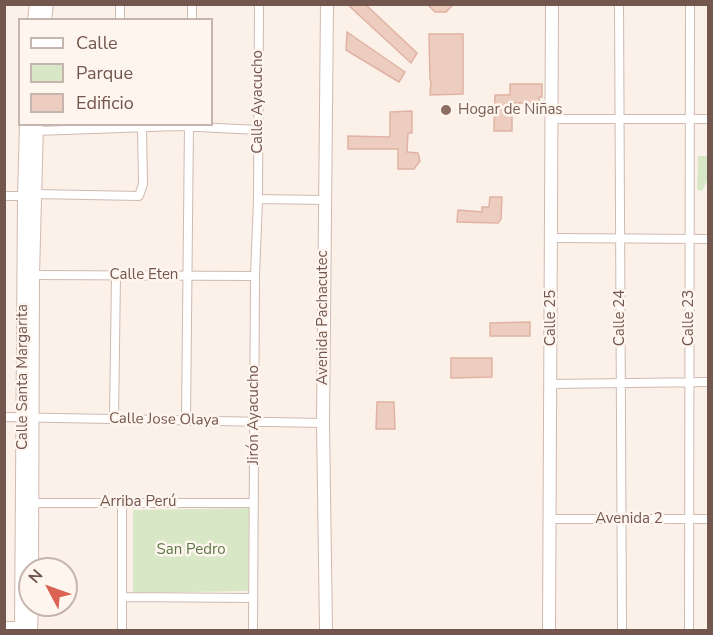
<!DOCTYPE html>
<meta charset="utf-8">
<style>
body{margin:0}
#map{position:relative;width:713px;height:635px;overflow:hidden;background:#fbf1e8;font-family:"Nunito Sans",sans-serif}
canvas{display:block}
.frame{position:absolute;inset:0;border:6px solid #73564e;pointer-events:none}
.legend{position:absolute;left:18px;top:18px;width:195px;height:108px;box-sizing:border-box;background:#fef5ee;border:2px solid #c6b5ae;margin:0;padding:8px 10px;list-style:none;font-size:18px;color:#73564e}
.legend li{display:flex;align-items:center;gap:12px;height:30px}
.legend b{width:30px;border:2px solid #c6b5ae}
.north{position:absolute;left:18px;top:557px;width:60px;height:60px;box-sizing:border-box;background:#fef5ee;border:2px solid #c6b5ae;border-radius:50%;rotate:311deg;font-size:16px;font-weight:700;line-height:24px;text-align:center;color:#73564e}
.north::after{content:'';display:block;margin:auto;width:21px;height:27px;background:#db6356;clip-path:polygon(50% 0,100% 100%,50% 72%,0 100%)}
</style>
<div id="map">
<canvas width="713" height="635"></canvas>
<div class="frame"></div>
<ul class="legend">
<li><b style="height:8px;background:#fff"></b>Calle</li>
<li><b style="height:16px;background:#d8e8c7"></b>Parque</li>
<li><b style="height:16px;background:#eecdc1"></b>Edificio</li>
</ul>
<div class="north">N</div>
</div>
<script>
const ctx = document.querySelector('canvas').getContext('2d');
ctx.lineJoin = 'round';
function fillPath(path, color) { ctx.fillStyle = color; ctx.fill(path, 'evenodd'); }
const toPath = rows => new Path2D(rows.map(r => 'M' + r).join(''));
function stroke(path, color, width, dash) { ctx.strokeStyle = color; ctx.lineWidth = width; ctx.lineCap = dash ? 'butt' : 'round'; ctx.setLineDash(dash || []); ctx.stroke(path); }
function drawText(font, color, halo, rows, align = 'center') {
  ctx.font = font + ' "Nunito Sans",sans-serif'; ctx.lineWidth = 5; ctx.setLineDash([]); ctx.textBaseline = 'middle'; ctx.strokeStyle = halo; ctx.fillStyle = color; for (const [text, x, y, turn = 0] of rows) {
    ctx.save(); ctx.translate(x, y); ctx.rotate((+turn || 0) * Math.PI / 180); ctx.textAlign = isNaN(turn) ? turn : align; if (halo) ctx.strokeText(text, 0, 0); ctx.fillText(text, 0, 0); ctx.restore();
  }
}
fillPath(toPath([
 [698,156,708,156,708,179,702,191,697,190],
 [249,508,248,591,133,593,133,510]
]), '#d8e8c7');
const building = toPath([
 [347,4,365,4,417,53,411,63,347,4],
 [427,4,454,4,446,12,435,12,427,4],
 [347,32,405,72,399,82,346,50,347,32],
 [429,34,463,34,463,94,430,95,431,81,430,80,429,34],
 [510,84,542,84,542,97,539,97,539,103,512,103,512,131,494,131,495,95,510,95,510,84],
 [412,111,412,133,408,133,407,152,418,153,420,161,414,169,398,169,398,149,348,149,348,136,390,137,390,112,412,111],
 [490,197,502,197,501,219,498,223,457,222,458,210,482,212,482,207,489,207,490,197],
 [530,322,530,336,490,336,490,323,530,322],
 [451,358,492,358,492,377,451,378,451,358],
 [377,402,394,402,395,429,376,429,377,402]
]);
fillPath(building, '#eecdc1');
stroke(building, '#e0b2a3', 1.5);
const street = toPath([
 [619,4,622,630],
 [120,20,120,4],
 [192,20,192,4],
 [551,119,708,119],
 [36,131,178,126,258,130],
 [34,194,139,196,143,184,142,127],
 [4,196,24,196],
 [258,199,324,200],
 [551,238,708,239],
 [33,275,255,276],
 [550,384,708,382],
 [4,417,323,423],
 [114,419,116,275],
 [186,420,189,124],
 [122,502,122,630],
 [29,503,254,503],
 [549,519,708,519],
 [123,597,253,598],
 [4,626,25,626],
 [253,630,255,276,258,199,259,4],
 [689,630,690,4]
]);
const secondary = toPath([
 [34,20,36,4],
 [45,20,47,4],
 [32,569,33,275,37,124],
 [21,630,24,196,26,124],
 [31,630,32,605],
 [326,630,323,423,327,4],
 [549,630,552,4]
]);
stroke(street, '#cebab1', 10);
stroke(secondary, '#d0b9af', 14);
stroke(street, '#fff', 8);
stroke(secondary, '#fff', 12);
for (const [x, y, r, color] of [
 [446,110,6,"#8d6e63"]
]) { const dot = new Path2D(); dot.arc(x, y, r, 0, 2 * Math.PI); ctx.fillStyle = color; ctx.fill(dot); stroke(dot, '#fef5ee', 2); }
drawText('15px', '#73564e', '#fef5ee', [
 ["Calle Ayacucho",258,102,-90],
 ["Calle Eten",144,275],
 ["Avenida Pachacutec",323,318,-90],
 ["Calle 25",551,318,-90],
 ["Calle 24",620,318,-90],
 ["Calle 23",689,318,-90],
 ["Calle Santa Margarita",23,377,-90],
 ["Jirón Ayacucho",254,415,-90],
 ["Calle Jose Olaya",164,420,1],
 ["Arriba Perú",138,502],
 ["Avenida 2",629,519]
]);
drawText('15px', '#785e54', '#fef5ee', [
 ["Hogar de Niñas",458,110]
], 'left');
drawText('15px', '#5c7846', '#fef5ee', [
 ["San Pedro",191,550]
]);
</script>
